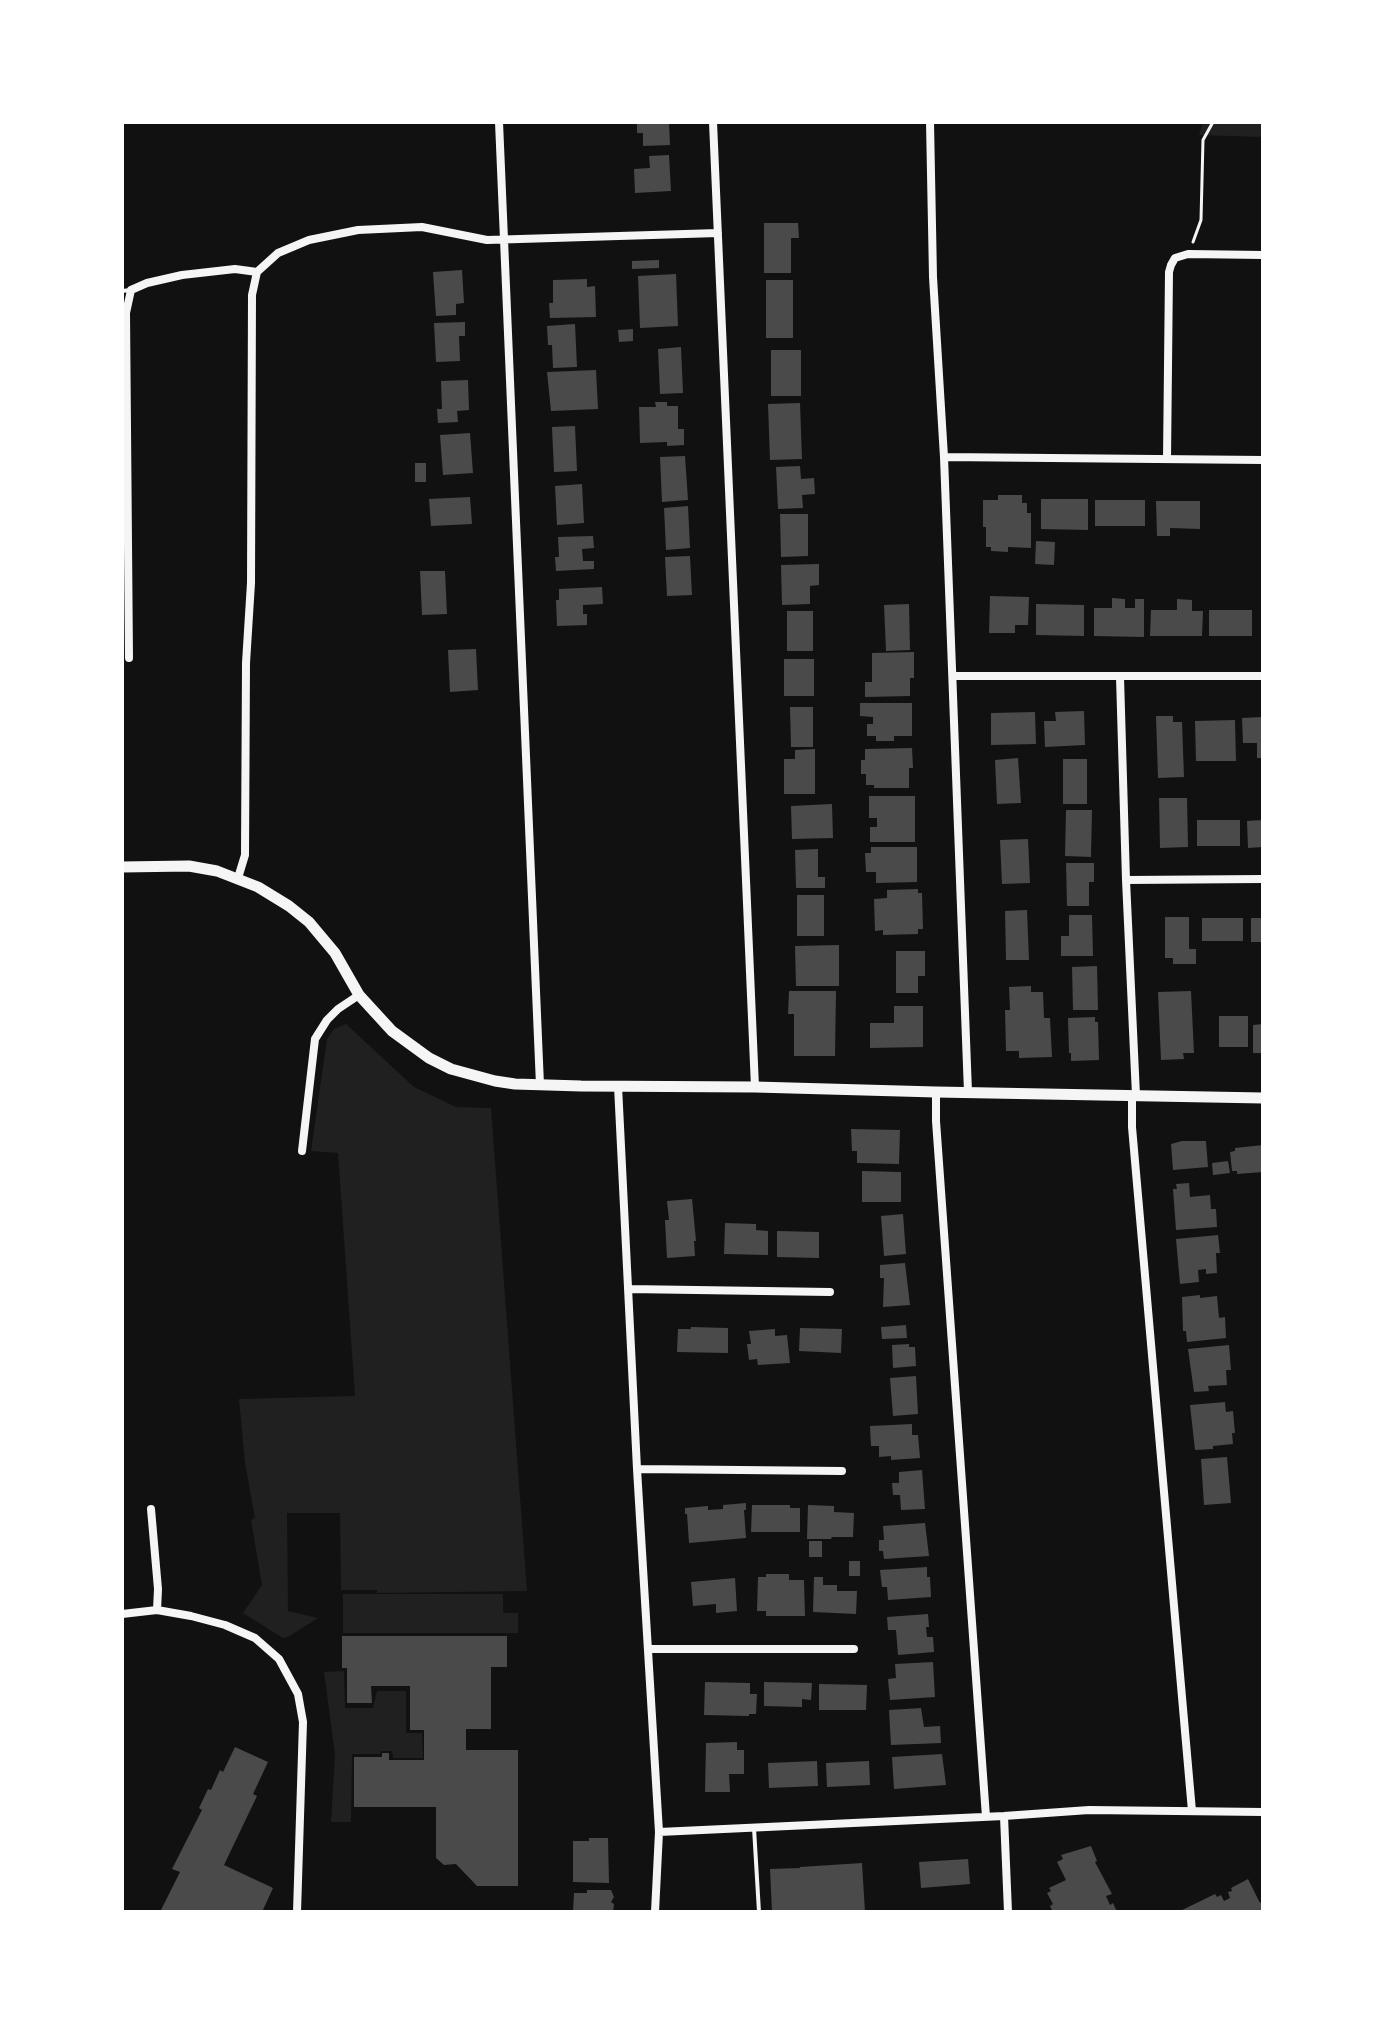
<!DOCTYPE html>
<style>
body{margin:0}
#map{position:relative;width:1385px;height:2034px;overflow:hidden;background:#111;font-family:Arial,sans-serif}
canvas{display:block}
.frame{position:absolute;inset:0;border:124px solid #fff;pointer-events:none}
</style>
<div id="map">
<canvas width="1385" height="2034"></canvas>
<div class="frame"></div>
</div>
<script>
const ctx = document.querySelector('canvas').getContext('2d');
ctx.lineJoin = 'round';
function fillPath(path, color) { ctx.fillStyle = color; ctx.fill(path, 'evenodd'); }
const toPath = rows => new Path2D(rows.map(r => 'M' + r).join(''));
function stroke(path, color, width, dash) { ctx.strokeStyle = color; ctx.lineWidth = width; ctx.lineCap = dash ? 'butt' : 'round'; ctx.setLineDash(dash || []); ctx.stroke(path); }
fillPath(toPath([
 [1203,122,1263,122,1263,137,1199,135],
 [346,1024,414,1087,456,1107,491,1108,527,1591,377,1593,377,1590,341,1590,340,1513,287,1513,288,1611,318,1618,288,1637,283,1638,243,1613,262,1585,251,1520,255,1518,245,1463,239,1399,355,1396,338,1153,311,1151,327,1039,334,1029],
 [343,1594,503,1594,503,1613,518,1613,518,1633,343,1633],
 [344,1671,345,1708,373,1708,377,1691,406,1691,406,1733,422,1733,423,1758,393,1758,392,1751,381,1751,380,1754,352,1754,351,1822,331,1822,335,1755,324,1672]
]), '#202020');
fillPath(toPath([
 [637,122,669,122,670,145,643,146,643,133,637,133],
 [669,155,671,191,635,193,634,169,650,168,649,156],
 [764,223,798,223,799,238,791,238,791,273,764,273],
 [659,260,659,268,632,269,632,261],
 [462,270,464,303,456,304,456,315,436,316,433,272],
 [676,274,678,326,640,328,638,276],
 [587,279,587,287,595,286,596,317,550,318,549,303,553,303,553,280],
 [766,280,793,280,793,338,766,338],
 [465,322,465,336,459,336,460,361,436,362,434,323],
 [575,324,577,367,553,368,552,345,548,345,547,326],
 [633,329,633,341,619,342,618,330],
 [681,347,683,393,660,394,658,349],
 [771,350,801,350,801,396,771,396],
 [596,370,598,409,551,411,547,372],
 [468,380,469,410,457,411,458,422,438,423,437,409,442,409,441,381],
 [655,402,667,402,667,406,678,406,678,429,684,429,684,445,667,446,667,442,640,443,639,407,656,407],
 [800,403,802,459,770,460,768,404],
 [575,426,577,471,554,472,552,427],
 [470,433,473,473,443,475,440,435],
 [685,456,688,500,662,502,660,457],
 [415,463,426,463,426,482,415,482],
 [800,466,801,479,814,478,815,494,802,495,803,508,778,509,776,467],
 [582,484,584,523,557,525,555,486],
 [998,495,1022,495,1022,503,1027,503,1027,513,1031,513,1031,548,1008,547,1008,552,991,551,991,547,986,547,986,527,983,527,983,500,998,500],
 [470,497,472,524,431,526,429,499],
 [1041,499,1088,499,1088,530,1041,529],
 [1095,500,1145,500,1145,526,1095,526],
 [1156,501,1200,501,1200,529,1170,528,1170,536,1157,536],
 [688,506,690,548,666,550,664,508],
 [780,514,808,514,808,556,781,557],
 [593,536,594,548,582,549,583,561,594,561,594,569,556,571,555,557,559,557,558,537],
 [1036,541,1055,542,1054,565,1035,564],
 [690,556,692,595,667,596,665,557],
 [819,564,819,585,810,586,810,604,782,605,781,565],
 [420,571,445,571,447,614,422,615],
 [602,587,603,604,583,605,583,614,587,614,587,625,557,626,556,600,559,600,559,589],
 [990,596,1029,597,1028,625,1015,625,1015,633,989,633],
 [1112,598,1125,599,1125,608,1135,608,1135,599,1144,599,1144,637,1094,636,1094,608,1112,608],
 [1177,599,1192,600,1192,611,1203,611,1202,636,1150,636,1151,610,1177,610],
 [909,604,910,650,886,651,884,605],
 [1036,604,1084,605,1084,636,1036,635],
 [1209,610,1252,610,1252,636,1209,636],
 [787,611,813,611,813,651,787,651],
 [476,649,478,690,450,692,448,650],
 [914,652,914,678,910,678,910,696,865,697,865,682,872,682,872,653],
 [784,659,814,659,814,696,784,696],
 [860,703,912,703,912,736,894,736,894,741,876,741,876,736,867,736,867,724,873,724,873,717,860,716],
 [790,707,813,707,813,747,791,747],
 [1084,711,1085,745,1045,747,1044,721,1056,721,1055,712],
 [1035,712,1036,744,991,745,991,713],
 [1156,716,1173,716,1173,722,1182,722,1184,777,1158,778],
 [1263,717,1263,758,1257,758,1257,743,1243,743,1242,718],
 [1235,720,1236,761,1196,761,1195,721],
 [912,748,913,768,909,768,909,788,874,788,874,785,866,785,866,774,861,774,861,760,865,760,865,749],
 [815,749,815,794,784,794,784,759,795,759,795,750],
 [1018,758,1021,803,997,804,995,760],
 [1063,759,1087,759,1087,804,1063,804],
 [869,796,915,796,915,842,870,842,870,827,877,827,877,818,869,818],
 [1159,798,1187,798,1188,847,1160,848],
 [832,804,833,838,792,839,791,806],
 [1066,810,1092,810,1091,857,1065,856],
 [1197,820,1240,820,1240,846,1197,846],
 [1263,820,1263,847,1248,848,1247,821],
 [1028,839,1030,883,1002,884,1000,840],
 [871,847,917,847,917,882,876,883,876,872,866,872,865,853,871,853],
 [818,849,818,877,825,877,825,888,796,888,795,850],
 [1066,863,1094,863,1094,882,1089,882,1089,906,1067,906],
 [918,889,918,893,922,893,923,929,918,929,918,934,883,935,883,930,875,931,874,899,887,898,887,890],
 [797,895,824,895,824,936,797,936],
 [1027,910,1029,960,1006,960,1005,911],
 [1069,915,1092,915,1093,956,1061,956,1061,936,1069,936],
 [1165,917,1189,917,1189,949,1196,949,1196,964,1173,964,1173,958,1165,958],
 [1202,918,1243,918,1243,941,1202,941],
 [1251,918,1263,918,1263,942,1251,942],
 [839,945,839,986,796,986,795,946],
 [896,951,925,951,925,976,918,976,918,993,896,993],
 [1097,966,1098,1010,1073,1010,1072,967],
 [1031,986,1031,992,1043,992,1044,1018,1050,1018,1052,1057,1019,1058,1019,1051,1006,1051,1005,1010,1010,1010,1009,987],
 [789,991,836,991,835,1056,794,1056,794,1014,788,1014],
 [1191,991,1194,1053,1183,1053,1184,1059,1161,1060,1158,992],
 [894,1006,923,1006,923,1047,870,1048,870,1023,894,1023],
 [1219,1016,1248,1016,1248,1047,1219,1047],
 [1095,1017,1095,1022,1098,1022,1099,1060,1071,1061,1071,1053,1069,1053,1068,1018],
 [1263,1024,1263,1053,1253,1053,1253,1025],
 [851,1129,900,1130,899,1164,857,1163,857,1151,852,1151],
 [1182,1141,1206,1141,1208,1167,1173,1170,1171,1144],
 [1263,1145,1263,1172,1237,1174,1237,1171,1232,1171,1230,1152,1235,1151,1235,1148],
 [1228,1161,1230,1173,1213,1175,1212,1163],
 [862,1171,901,1172,901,1202,862,1202],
 [1189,1183,1190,1197,1210,1195,1211,1209,1216,1209,1217,1227,1176,1230,1173,1189,1177,1189,1176,1184],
 [692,1199,696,1241,694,1241,695,1256,667,1258,665,1220,669,1220,667,1201],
 [903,1214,906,1254,884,1256,881,1216],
 [725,1223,756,1224,756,1230,768,1231,768,1255,724,1254],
 [777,1231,819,1232,819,1258,777,1257],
 [1218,1235,1220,1253,1216,1253,1217,1273,1206,1274,1206,1269,1198,1270,1199,1282,1180,1284,1176,1239],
 [905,1263,910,1305,883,1307,884,1278,880,1278,880,1265],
 [1200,1295,1200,1298,1217,1296,1219,1318,1225,1317,1226,1338,1187,1342,1186,1331,1183,1331,1182,1297],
 [906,1325,907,1338,882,1339,881,1327],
 [691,1327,728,1328,728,1353,677,1352,678,1329,691,1329],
 [800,1328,842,1329,841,1353,799,1351],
 [775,1329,775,1336,787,1335,790,1363,758,1365,757,1359,749,1360,747,1344,751,1344,749,1331],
 [909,1344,909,1347,915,1347,916,1366,893,1368,892,1345],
 [1229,1345,1231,1370,1226,1370,1227,1385,1208,1386,1209,1391,1194,1392,1188,1349],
 [916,1376,918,1414,893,1416,890,1378],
 [1225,1402,1226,1412,1233,1411,1235,1433,1232,1433,1233,1444,1213,1446,1213,1449,1195,1450,1190,1405],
 [912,1424,912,1435,918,1435,920,1458,891,1460,891,1456,879,1457,879,1446,871,1446,870,1426],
 [1227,1457,1231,1503,1204,1505,1201,1459],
 [922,1470,925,1509,901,1510,900,1495,893,1495,892,1483,899,1483,899,1472],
 [746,1503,746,1510,744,1510,746,1538,689,1543,687,1514,685,1514,685,1508,708,1506,708,1510,723,1509,723,1505],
 [752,1505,790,1505,790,1508,800,1508,800,1532,751,1532],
 [808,1505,834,1506,834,1512,854,1513,853,1537,832,1537,831,1539,807,1539],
 [925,1523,929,1556,884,1559,883,1551,879,1551,879,1540,884,1540,883,1526],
 [809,1541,822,1541,822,1557,809,1557],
 [849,1561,860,1561,860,1576,849,1576],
 [927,1567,927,1577,930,1577,931,1597,888,1600,887,1587,882,1587,880,1570],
 [766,1574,789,1574,789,1580,804,1580,805,1616,766,1616,766,1611,757,1611,758,1577,766,1577],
 [814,1577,823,1577,823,1585,837,1585,837,1591,857,1591,856,1614,813,1612],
 [735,1578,737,1611,716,1613,716,1604,693,1606,691,1582],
 [928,1614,929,1627,926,1627,927,1637,933,1637,934,1652,898,1655,896,1630,888,1630,887,1617],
 [342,1636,507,1636,507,1667,491,1667,491,1729,466,1729,466,1750,518,1750,518,1886,477,1886,456,1864,444,1865,436,1858,436,1807,354,1807,354,1757,382,1757,382,1753,389,1753,389,1760,424,1760,424,1730,410,1730,410,1686,371,1686,372,1703,347,1703,347,1668,342,1668],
 [933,1662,935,1697,890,1700,888,1679,896,1678,895,1664],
 [705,1682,750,1683,750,1694,757,1694,756,1714,749,1714,749,1716,704,1715],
 [764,1682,812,1683,811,1700,802,1699,802,1707,764,1706],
 [819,1684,867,1685,866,1710,819,1710],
 [921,1708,924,1727,940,1726,941,1743,891,1745,889,1710],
 [737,1742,737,1750,744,1750,744,1774,729,1774,730,1792,705,1792,706,1743],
 [235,1747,268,1762,253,1794,257,1796,224,1865,273,1888,262,1912,160,1912,180,1872,172,1869,202,1810,199,1808,208,1789,211,1790,220,1770,223,1772],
 [942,1754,946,1785,894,1789,892,1757],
 [817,1761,818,1786,769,1788,768,1763],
 [869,1761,870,1785,827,1787,826,1763],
 [589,1838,608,1838,609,1883,573,1882,573,1841,589,1841],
 [1091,1846,1097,1861,1095,1862,1112,1894,1106,1896,1110,1905,1113,1903,1117,1912,1053,1912,1050,1906,1053,1904,1047,1893,1051,1891,1049,1888,1066,1880,1057,1862,1063,1859,1061,1855],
 [968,1859,970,1884,921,1888,919,1862],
 [862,1863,865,1912,772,1912,770,1869,800,1868,800,1867],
 [1248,1879,1260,1903,1263,1901,1263,1912,1178,1912,1215,1894,1217,1897,1221,1895,1224,1901,1230,1898,1228,1892,1232,1891,1231,1888],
 [587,1890,611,1890,614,1897,611,1902,614,1904,613,1912,573,1912,574,1893,587,1893]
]), '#4a4a4a');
stroke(toPath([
 [1193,242,1201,220,1203,140,1213,122]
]), '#f5f5f5', 3);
stroke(toPath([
 [122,291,131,290],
 [754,1828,759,1912]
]), '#f5f5f5', 4);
stroke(toPath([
 [499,122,540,1085],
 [713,122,755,1087],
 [930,122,933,277,944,457,968,1092],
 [944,457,1263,460],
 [1167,459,1169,272,1171,265,1175,258,1188,254,1263,255],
 [129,658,126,313,131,290,147,283,182,275,235,269,257,272],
 [953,676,1263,676],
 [1120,677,1126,880,1136,1095],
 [238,878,245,855,246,663,251,583,252,295,257,272,278,253,309,240,358,230,422,227,487,240,718,233],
 [1126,880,1263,879],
 [618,1086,637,1469,659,1832,655,1912],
 [936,1092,936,1121,986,1817],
 [1132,1095,1132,1127,1192,1811],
 [302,1151,315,1039,327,1020,338,1009,359,995],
 [628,1289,830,1292],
 [637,1469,842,1471],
 [151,1509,158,1589,157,1610],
 [122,1614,157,1610,191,1616,225,1625,255,1638,279,1659,298,1694,303,1722,297,1912],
 [648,1649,854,1649],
 [1004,1816,1008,1912],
 [659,1832,1004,1816,1089,1810,1263,1812]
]), '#f5f5f5', 8);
stroke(toPath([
 [122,867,189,866,217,871,258,887,289,906,309,922,335,953,359,995,392,1031,429,1058,451,1069,495,1081,515,1084,581,1086,755,1087,936,1092,1263,1098]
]), '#f5f5f5', 11);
</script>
